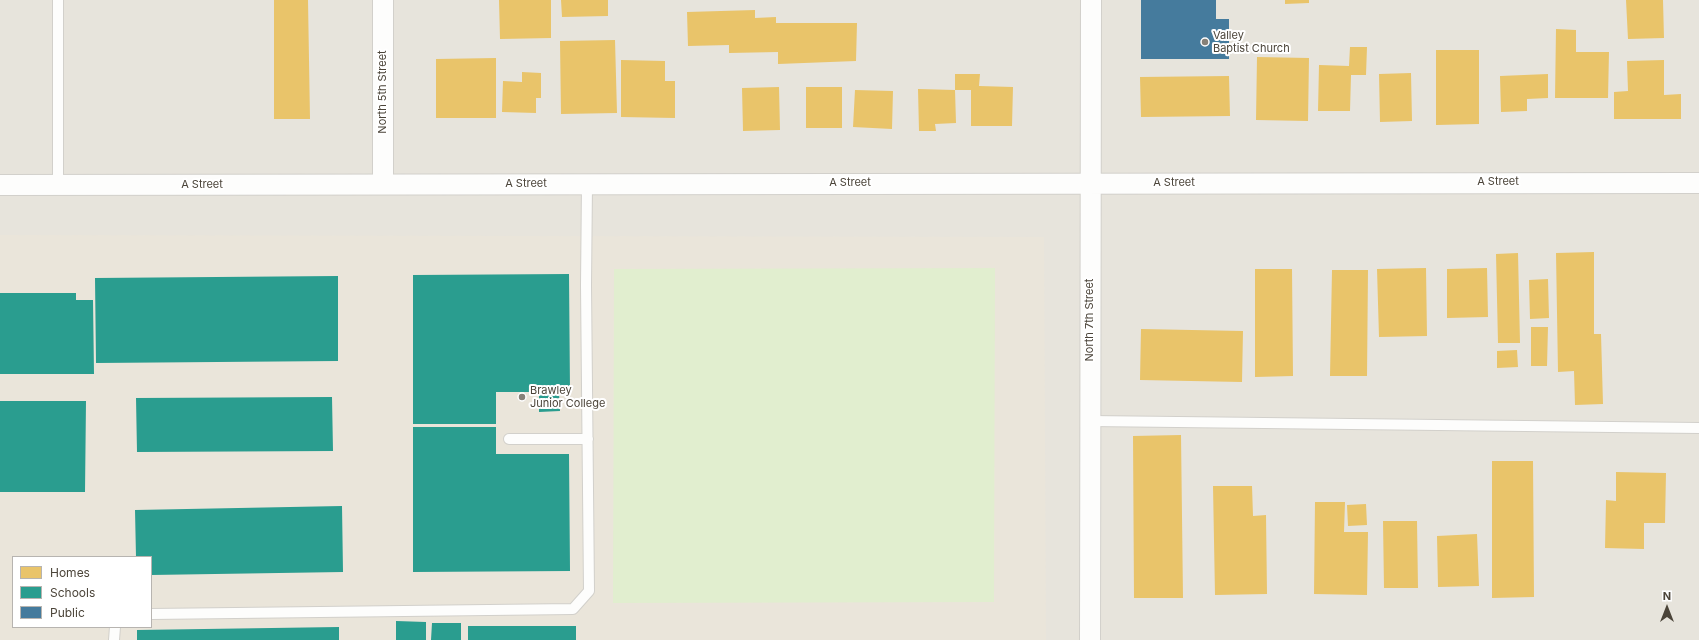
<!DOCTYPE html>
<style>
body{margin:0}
#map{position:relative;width:1699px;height:640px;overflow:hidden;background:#f4f2ee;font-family:Inter,sans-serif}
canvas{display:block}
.legend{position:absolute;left:12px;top:556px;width:140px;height:72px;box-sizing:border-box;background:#fff;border:1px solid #b7b4b0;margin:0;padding:5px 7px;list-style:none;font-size:12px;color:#4b4439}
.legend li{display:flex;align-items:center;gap:8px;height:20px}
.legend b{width:20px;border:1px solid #b7b4b0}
.north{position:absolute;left:1647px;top:588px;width:40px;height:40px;-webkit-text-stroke:3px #fff;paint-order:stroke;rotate:0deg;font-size:11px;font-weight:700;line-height:16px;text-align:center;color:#4b4439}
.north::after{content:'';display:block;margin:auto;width:14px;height:18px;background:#4b4439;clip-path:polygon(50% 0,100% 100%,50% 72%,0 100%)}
</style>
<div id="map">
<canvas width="1699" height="640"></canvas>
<ul class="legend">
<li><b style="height:11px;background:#e9c46a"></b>Homes</li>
<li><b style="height:11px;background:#2a9d8f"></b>Schools</li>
<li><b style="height:11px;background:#457b9d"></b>Public</li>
</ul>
<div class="north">N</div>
</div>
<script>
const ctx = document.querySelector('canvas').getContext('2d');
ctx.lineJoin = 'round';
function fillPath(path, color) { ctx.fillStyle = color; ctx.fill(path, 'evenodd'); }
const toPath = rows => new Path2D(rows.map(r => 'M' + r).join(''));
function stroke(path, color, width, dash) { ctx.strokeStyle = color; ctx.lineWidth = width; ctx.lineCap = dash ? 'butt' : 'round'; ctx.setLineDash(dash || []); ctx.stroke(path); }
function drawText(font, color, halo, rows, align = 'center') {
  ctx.font = font + ' Inter,sans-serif'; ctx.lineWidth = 4; ctx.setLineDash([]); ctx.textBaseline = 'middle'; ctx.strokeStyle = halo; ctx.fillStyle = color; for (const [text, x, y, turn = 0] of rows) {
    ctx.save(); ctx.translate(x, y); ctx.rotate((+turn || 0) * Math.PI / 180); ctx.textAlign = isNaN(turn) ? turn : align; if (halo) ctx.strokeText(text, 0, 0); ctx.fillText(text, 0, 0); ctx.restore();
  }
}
fillPath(toPath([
 [0,0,1699,0,1699,640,0,640],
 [13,557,151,557,151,627,13,627]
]), '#e7e4dc');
fillPath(toPath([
 [0,235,1044,237,1046,640,0,640],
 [13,557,151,557,151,627,13,627]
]), '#eae5da');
fillPath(toPath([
 [995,268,994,602,613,603,614,269]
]), '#e1eecf');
fillPath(toPath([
 [274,0,308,0,310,119,274,119],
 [499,0,551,0,551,38,500,39],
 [561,0,608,0,608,16,562,17],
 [1285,0,1309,0,1309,3,1285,4],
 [1626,0,1663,0,1664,38,1628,39],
 [755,10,755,18,776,17,776,23,857,23,856,61,778,64,778,52,729,53,729,45,688,46,687,12],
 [1556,29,1576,30,1576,52,1609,52,1608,98,1555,98],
 [615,40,617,113,561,114,560,41],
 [1350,47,1367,47,1366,75,1351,75,1350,111,1318,111,1319,65,1349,66],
 [1436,50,1479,50,1479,124,1436,125],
 [1257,57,1309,58,1308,121,1256,120],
 [496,58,496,118,436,118,436,59],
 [621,60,665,61,665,81,675,81,675,118,621,117],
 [1664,60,1664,95,1681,94,1681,119,1614,119,1614,92,1628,91,1627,61],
 [522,72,541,73,541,98,536,98,536,113,502,112,503,81,522,82],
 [1411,73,1412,121,1380,122,1379,74],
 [955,74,980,74,979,86,1013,87,1012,126,971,126,971,90,955,90,956,123,935,124,936,131,919,131,918,89,955,90],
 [1548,74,1548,98,1527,99,1527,111,1501,112,1500,76],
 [1229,76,1230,116,1141,117,1140,77],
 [779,87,780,130,743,131,742,88],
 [806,87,842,87,842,128,806,128],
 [855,90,893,91,892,129,853,127],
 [1594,252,1594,334,1601,334,1603,404,1575,405,1574,371,1558,372,1556,253],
 [1518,253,1520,343,1498,343,1496,254],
 [1426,268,1427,336,1379,337,1377,269],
 [1487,268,1488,317,1447,318,1447,269],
 [1255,269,1292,269,1293,376,1255,377],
 [1332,270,1368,270,1367,376,1330,376],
 [1548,279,1549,318,1530,319,1529,280],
 [1531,327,1548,327,1547,366,1531,366],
 [1141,329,1243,331,1242,382,1140,380],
 [1517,350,1518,367,1497,368,1497,351],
 [1181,435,1183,598,1134,598,1133,436],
 [1492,461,1533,461,1534,597,1492,598],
 [1616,472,1666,473,1665,523,1644,523,1644,549,1605,548,1606,500,1616,501],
 [1213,486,1252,486,1253,516,1266,515,1267,594,1215,595],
 [1315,502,1345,502,1344,532,1368,532,1367,595,1314,594],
 [1366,504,1367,525,1348,526,1347,505],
 [1383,521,1417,521,1418,588,1384,588],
 [1477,534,1479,586,1438,587,1437,536]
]), '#e9c46a');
fillPath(toPath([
 [569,274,570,392,496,392,496,424,413,424,413,275],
 [338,276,338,361,96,363,95,278],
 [0,293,76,293,76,300,93,300,94,374,0,374],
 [539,393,559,393,560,411,539,412],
 [332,397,333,451,137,452,136,398],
 [0,401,86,401,85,492,0,492],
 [413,427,496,427,496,454,569,454,570,571,413,572],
 [342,506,343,572,151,575,151,557,136,557,135,510],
 [396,621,426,622,426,640,396,640],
 [432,623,461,623,461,640,431,640],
 [468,626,576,626,576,640,468,640],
 [339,627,339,640,137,640,137,630]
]), '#2a9d8f');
fillPath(toPath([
 [1141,0,1216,0,1216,19,1229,19,1229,59,1141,59]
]), '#457b9d');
const service = toPath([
 [58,185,58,0],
 [1090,421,1699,428],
 [509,439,588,439],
 [151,614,573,609,589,591,586,285,587,184],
 [114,640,115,627]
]);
const minor = toPath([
 [383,0,383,184],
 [0,185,1699,183],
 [1090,640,1091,0]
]);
stroke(service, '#d2d0cb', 12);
stroke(minor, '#d2d0cb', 22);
stroke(service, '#fdfdfc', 10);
stroke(minor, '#fdfdfc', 20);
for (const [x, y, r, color] of [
 [1205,42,4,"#868178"],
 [522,397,4,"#868178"]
]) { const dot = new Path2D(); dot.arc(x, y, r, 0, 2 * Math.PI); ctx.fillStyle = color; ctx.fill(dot); stroke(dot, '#fff', 1.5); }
drawText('11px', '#4b4439', '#fff', [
 ["Valley",1213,36],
 ["Baptist Church",1213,49],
 ["Brawley",530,391],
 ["Junior College",530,404]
], 'left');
drawText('11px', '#4b4439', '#fff', [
 ["North 5th Street",383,92,-90],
 ["A Street",1498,182],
 ["A Street",850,183],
 ["A Street",1174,183],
 ["A Street",526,184],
 ["A Street",202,185],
 ["North 7th Street",1090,320,-90]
]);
</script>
